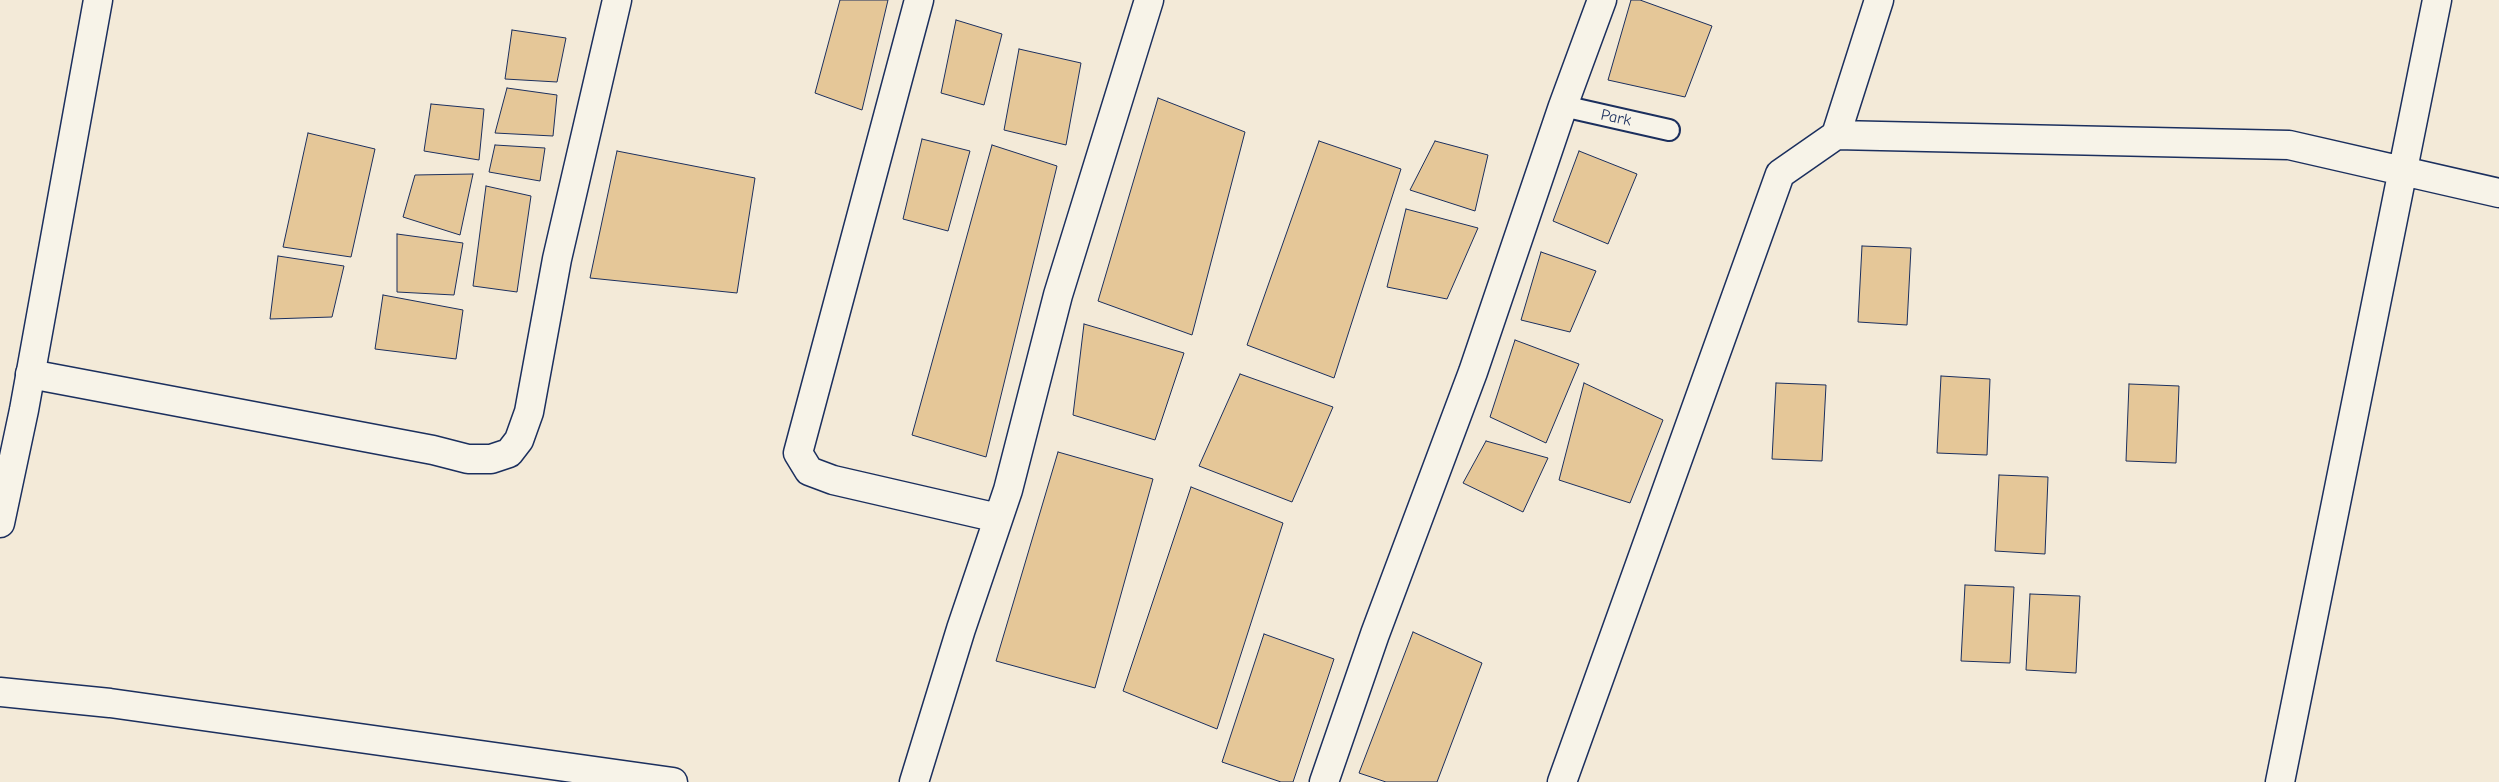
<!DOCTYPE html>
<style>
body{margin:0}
canvas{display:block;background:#f3ead8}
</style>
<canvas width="2499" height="782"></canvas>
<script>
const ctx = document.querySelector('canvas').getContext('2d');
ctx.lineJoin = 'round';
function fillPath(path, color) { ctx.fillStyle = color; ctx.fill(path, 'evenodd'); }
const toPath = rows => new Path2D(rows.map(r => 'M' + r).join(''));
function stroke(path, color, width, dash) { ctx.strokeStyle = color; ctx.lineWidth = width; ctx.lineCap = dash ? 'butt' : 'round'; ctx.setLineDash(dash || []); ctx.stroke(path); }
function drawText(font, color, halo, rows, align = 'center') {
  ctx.font = font + ' "Comic Neue",sans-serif'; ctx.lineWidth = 4.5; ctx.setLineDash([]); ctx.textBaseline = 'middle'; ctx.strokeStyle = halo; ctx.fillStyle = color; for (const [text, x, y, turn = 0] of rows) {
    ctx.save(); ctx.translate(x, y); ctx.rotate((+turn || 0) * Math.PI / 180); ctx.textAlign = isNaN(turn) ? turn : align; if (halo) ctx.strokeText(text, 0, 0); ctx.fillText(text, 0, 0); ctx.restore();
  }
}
const building = toPath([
 [840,0,888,0,862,110,815,93,840,0],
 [1631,0,1640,0,1712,26,1685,97,1608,80,1631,0],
 [956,20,1002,34,984,105,941,93,956,20],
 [512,30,566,38,557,82,505,79,512,30],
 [1019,49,1081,63,1066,145,1004,130,1019,49],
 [507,88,557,95,553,136,495,133,507,88],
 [1158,98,1245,132,1192,335,1098,301,1158,98],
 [431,104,484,109,479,160,424,151,431,104],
 [308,133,375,149,351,257,283,247,308,133],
 [922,139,970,151,948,231,903,219,922,139],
 [1319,141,1401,169,1334,378,1247,345,1319,141],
 [1435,141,1488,155,1475,211,1410,190,1435,141],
 [495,145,545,148,540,181,489,172,495,145],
 [992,145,1057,166,986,457,912,435,992,145],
 [617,151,755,178,737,293,590,278,617,151],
 [1579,151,1637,174,1608,244,1553,221,1579,151],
 [473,174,460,235,403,217,415,175,473,174],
 [486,186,531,196,517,292,473,286,486,186],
 [1406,209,1478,228,1447,299,1387,287,1406,209],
 [397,234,463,243,454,295,397,292,397,234],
 [1862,246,1911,248,1907,325,1858,322,1862,246],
 [1541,252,1596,271,1570,332,1521,320,1541,252],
 [278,256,344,266,332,317,270,319,278,256],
 [383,295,463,310,456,359,375,349,383,295],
 [1084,324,1184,353,1155,440,1073,415,1084,324],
 [1515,340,1579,364,1546,443,1490,417,1515,340],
 [1240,374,1333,407,1292,502,1199,466,1240,374],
 [1941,376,1990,379,1987,455,1937,453,1941,376],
 [1584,383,1663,420,1630,503,1559,480,1584,383],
 [1776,383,1826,385,1822,461,1772,459,1776,383],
 [2129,384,2179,386,2176,463,2126,461,2129,384],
 [1486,441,1548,458,1523,512,1463,483,1486,441],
 [1058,452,1153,479,1095,688,996,661,1058,452],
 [1999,475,2048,477,2045,554,1995,551,1999,475],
 [1191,487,1283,523,1217,729,1123,691,1191,487],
 [1965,585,2014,587,2010,663,1961,661,1965,585],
 [2030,594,2080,596,2076,673,2026,670,2030,594],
 [1413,632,1482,663,1437,782,1386,782,1359,773,1413,632],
 [1264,634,1334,659,1293,782,1281,782,1222,762,1264,634]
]);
fillPath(building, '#e5c798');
stroke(building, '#1b2f5e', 1);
const service = toPath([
 [1563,106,1669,130]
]);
const minor = toPath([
 [919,0,798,453,809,471,833,480,998,518],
 [1836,135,2289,145,2499,193],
 [30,374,433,450,468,459,491,459,509,453,519,440,529,412,557,259,617,0],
 [914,782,961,629,1008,490,1058,295,1149,0],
 [1324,782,1375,634,1473,372,1563,106,1602,0],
 [1562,782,1780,174,1836,135,1879,0],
 [2280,782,2437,0]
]);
const tertiary = toPath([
 [0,523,24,410,98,0],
 [0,692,110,703,673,782]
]);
stroke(service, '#1b2f5e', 24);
stroke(minor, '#1b2f5e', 31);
stroke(tertiary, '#1b2f5e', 31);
stroke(service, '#f7f3e8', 20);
stroke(minor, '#f7f3e8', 28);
stroke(tertiary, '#f7f3e8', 28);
drawText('16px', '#1b2f5e', '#f7f3e8', [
 ["Park",1616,118,12]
]);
</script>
